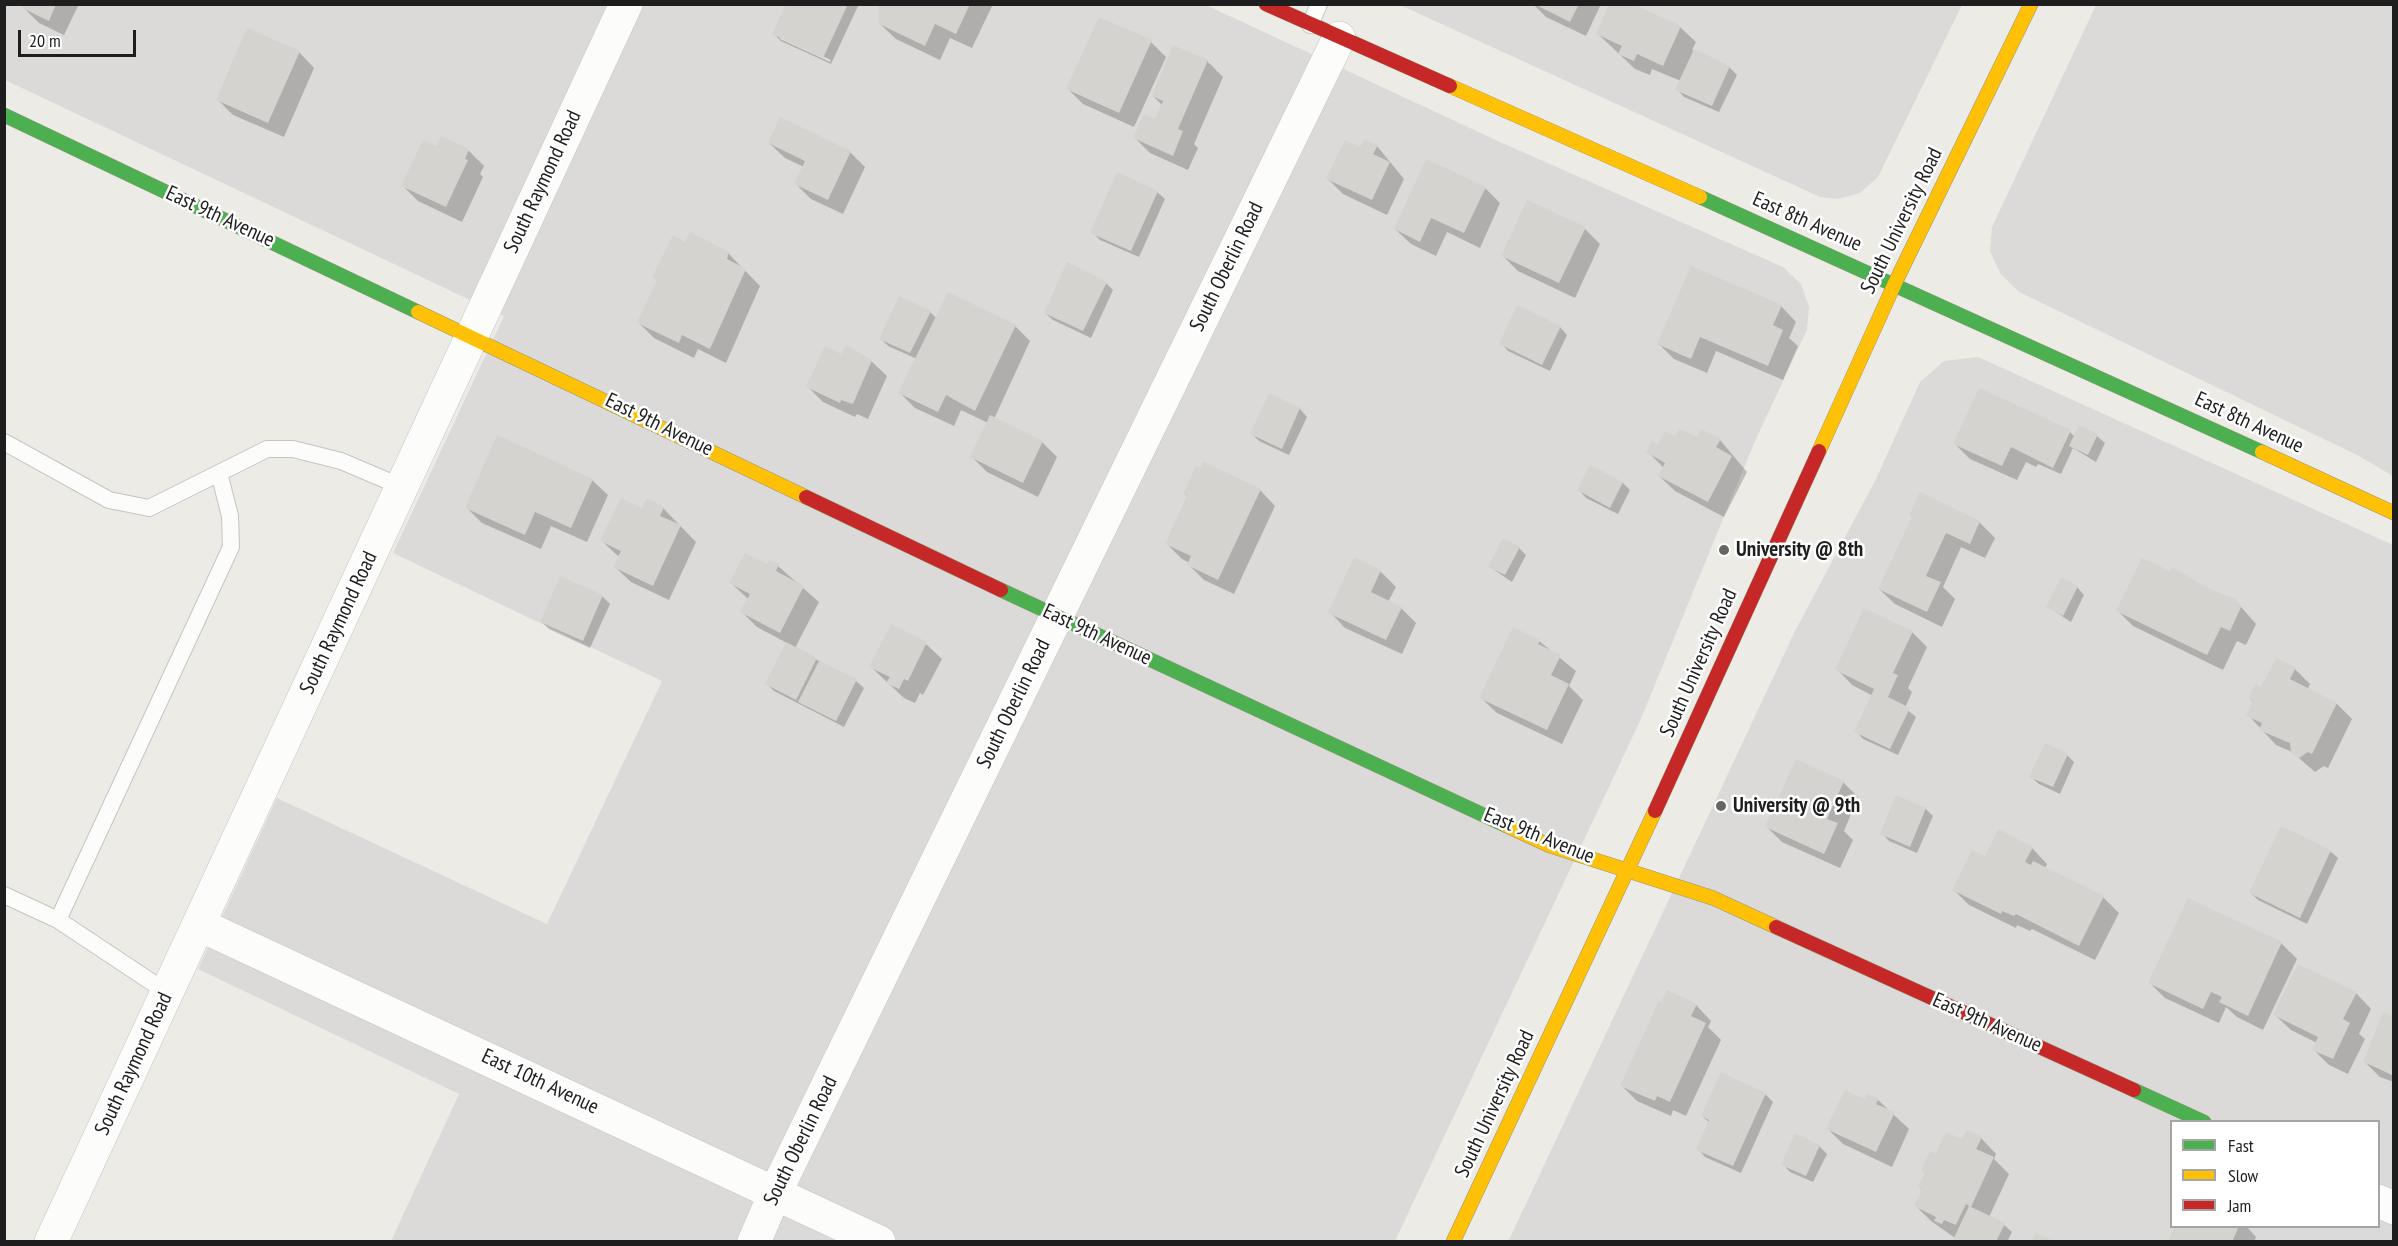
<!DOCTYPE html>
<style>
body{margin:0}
#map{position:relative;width:2398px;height:1246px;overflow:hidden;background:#edebe6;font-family:"PT Sans Narrow",sans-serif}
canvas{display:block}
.frame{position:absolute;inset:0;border:6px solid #1e1e1e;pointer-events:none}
.legend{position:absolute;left:2170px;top:1120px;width:210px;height:108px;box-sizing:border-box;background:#fff;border:2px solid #a5a5a5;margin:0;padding:8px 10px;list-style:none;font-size:18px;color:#1e1e1e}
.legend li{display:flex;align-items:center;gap:12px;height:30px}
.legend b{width:30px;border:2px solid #a5a5a5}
.scale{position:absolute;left:18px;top:30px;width:118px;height:27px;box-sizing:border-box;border:3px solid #1e1e1e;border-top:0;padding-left:8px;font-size:18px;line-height:21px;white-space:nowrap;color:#1e1e1e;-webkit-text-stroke:4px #fff;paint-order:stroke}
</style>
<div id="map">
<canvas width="2398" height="1246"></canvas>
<div class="frame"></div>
<ul class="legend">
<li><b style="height:8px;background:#4caf50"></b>Fast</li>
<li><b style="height:8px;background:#ffc107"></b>Slow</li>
<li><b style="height:8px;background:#c62828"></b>Jam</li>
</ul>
<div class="scale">20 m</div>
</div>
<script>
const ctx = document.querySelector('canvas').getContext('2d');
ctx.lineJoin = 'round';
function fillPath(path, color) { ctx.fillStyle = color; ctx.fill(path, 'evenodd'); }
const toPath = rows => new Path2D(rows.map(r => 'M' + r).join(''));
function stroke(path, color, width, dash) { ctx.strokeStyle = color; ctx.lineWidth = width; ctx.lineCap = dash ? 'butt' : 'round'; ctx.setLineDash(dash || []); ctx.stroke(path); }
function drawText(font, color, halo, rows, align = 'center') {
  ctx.font = font + ' "PT Sans Narrow",sans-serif'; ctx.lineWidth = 5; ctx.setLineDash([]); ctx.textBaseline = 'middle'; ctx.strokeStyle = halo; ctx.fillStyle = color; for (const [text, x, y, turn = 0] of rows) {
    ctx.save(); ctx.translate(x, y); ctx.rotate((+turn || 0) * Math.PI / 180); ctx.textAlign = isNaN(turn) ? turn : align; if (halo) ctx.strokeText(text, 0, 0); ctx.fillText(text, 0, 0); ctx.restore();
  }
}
fillPath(toPath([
 [5,5,1206,5,1500,142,1783,267,1801,284,1809,307,1807,330,1755,441,1640,721,1395,1241,391,1241,459,1094,198,969,277,798,547,924,662,681,393,553,504,316,5,80],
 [1400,5,1962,5,1878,177,1860,193,1838,199,1820,197],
 [2096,5,2393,5,2393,476,2357,455,2019,292,2000,273,1990,251,1992,227],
 [1978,357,2393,545,2393,1241,1508,1242,1795,631,1876,479,1920,382,1944,361],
 [2172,1122,2378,1122,2378,1226,2172,1226]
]), '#dcdad8');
fillPath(toPath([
 [25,4,79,4,64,35,39,23,24,8],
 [787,4,859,4,831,64,781,41,774,34],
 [780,36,831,60,830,62,780,39],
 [879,4,993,4,972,48,950,38,940,60,896,39,880,24],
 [1533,4,1601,4,1586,36,1546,17],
 [1680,27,1696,42,1692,50,1729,67,1737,75,1719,112,1684,97,1677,89,1681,81,1652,69,1650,75,1635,69,1598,34],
 [1151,42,1166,57,1134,127,1083,104,1068,89],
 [299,52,314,68,284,137,233,115,218,100],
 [1207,61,1223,77,1194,144,1198,148,1188,170,1150,153,1135,138,1156,121,1162,105,1153,96],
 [769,143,850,152,865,167,843,214,811,199,796,184,804,167,785,158],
 [1377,146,1404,179,1387,215,1343,194,1328,179,1361,149],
 [437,148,468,150,484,166,480,174,483,177,462,222,418,201,403,186],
 [1485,188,1500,203,1480,248,1447,232,1436,256,1411,244,1395,229],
 [1157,192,1165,199,1139,257,1100,240,1092,232],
 [1585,229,1600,244,1575,298,1518,271,1503,256],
 [685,244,728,253,760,286,726,363,698,349,694,358,654,338,639,323,658,281,653,277],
 [1106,283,1113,290,1091,338,1053,320,1045,313],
 [1781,306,1796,322,1789,338,1798,346,1783,380,1716,351,1707,373,1674,359,1659,344],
 [930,312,937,319,1015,326,1030,341,994,419,1042,442,1057,457,1038,497,987,472,972,457,988,423,961,410,954,426,915,408,900,393,917,359,888,346,880,338],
 [1560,327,1567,335,1550,371,1508,351,1501,343],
 [842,356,871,361,887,376,868,419,857,414,855,417,823,402,808,387],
 [1269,395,1300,409,1307,417,1289,455,1259,441,1252,434],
 [2070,432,2075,437,2097,436,2105,443,2096,462,2073,448,2061,474,2038,464,2036,467,2026,462,2017,480,1970,459,1955,444],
 [1676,438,1720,440,1747,472,1724,517,1675,491,1659,476,1664,468,1648,452],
 [1590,467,1623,483,1630,490,1618,514,1586,498,1579,490],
 [592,480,608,495,587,542,551,526,541,549,482,523,467,508],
 [1260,490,1275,506,1234,594,1204,580,1189,565,1190,563,1182,559,1167,544,1188,498,1185,494],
 [663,508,696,542,669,600,631,582,615,567,620,558,602,541,643,510],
 [1911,516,1979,522,1995,538,1985,558,1961,547,1943,587,1955,599,1942,627,1895,604,1879,589,1913,518],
 [1519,548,1526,555,1512,582,1490,567],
 [767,566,778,566,819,602,795,648,856,681,864,688,844,727,774,691,767,684,787,643,757,627,742,612,748,599,731,583],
 [1380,571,1396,587,1388,602,1401,608,1416,623,1402,654,1345,628,1330,612],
 [561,578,602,596,610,604,590,648,549,629,542,622],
 [2077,587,2084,595,2071,622,2048,607],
 [2210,591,2235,600,2256,624,2246,645,2237,641,2223,670,2133,626,2118,611],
 [891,626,926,644,942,659,923,695,920,693,915,703,904,698,871,667],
 [1912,632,1927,647,1908,688,1912,692,1905,708,1916,717,1898,755,1863,739,1856,731,1873,696,1852,685,1837,669],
 [1539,641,1576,671,1569,686,1583,700,1562,744,1497,713,1481,698],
 [2295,669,2310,684,2307,690,2337,704,2352,719,2328,768,2324,766,2315,772,2292,752,2276,745,2248,715,2254,703,2250,699],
 [2067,755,2074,762,2060,794,2039,784,2031,777],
 [1843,782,1858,797,1844,831,1853,840,1840,868,1782,842,1767,827],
 [1926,809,1933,816,1917,853,1889,841,1882,833],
 [2032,848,2047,864,2045,868,2104,898,2119,913,2095,960,2032,929,2030,931,2017,925,2016,928,1969,905,1954,890,1985,858],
 [2330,851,2338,858,2307,924,2258,900,2251,893],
 [2189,900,2281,943,2297,959,2263,1030,2237,1017,2226,1007,2219,1023,2165,998,2150,983],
 [2356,993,2371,1009,2359,1034,2365,1039,2348,1074,2329,1065,2314,1050,2317,1043,2291,1030,2275,1015],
 [1662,1005,1696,1005,1711,1021,1708,1027,1721,1040,1686,1116,1673,1110,1671,1116,1637,1101,1621,1085],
 [2365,1062,2394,1076,2394,1082,2380,1077],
 [1722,1074,1765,1094,1773,1102,1741,1173,1705,1157,1698,1149,1710,1123,1702,1116],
 [1878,1100,1909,1129,1892,1167,1843,1144,1828,1129,1865,1101],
 [1981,1138,1996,1154,1994,1159,2009,1174,1989,1217,2004,1225,2012,1232,2007,1242,1953,1242,1955,1238,1931,1221,1916,1206,1923,1191,1919,1187,1926,1173,1923,1170,1936,1155,1963,1141],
 [1819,1146,1827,1154,1813,1182,1790,1172,1783,1164],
 [2176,1226,2246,1226,2256,1237,2254,1242,2169,1242]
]), '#0003');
fillPath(toPath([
 [24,4,56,4,49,21,22,8],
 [786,4,848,4,823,58,772,34],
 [878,4,970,4,956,34,935,24,925,46,879,24],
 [1534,4,1579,4,1570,22],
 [1609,4,1633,4,1681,26,1663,66,1637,54,1634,61,1618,54,1622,46,1596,34],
 [1099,17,1152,40,1119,113,1066,89],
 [247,28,300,51,268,123,216,100],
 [1173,45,1208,60,1178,129,1183,131,1173,156,1133,138,1144,114,1155,119,1163,101,1152,96],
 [1694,49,1730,66,1712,106,1675,90],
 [780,117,851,151,828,200,794,184,805,161,768,143],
 [441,136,469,149,465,159,468,160,446,207,401,186,423,140,436,146],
 [1364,139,1378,145,1373,154,1390,162,1372,200,1326,179,1345,140,1360,147],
 [1426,159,1486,187,1464,233,1431,218,1420,242,1394,229],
 [1117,172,1158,191,1131,251,1090,233],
 [1527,200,1586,227,1559,283,1501,256],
 [690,232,729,252,727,259,746,269,710,349,682,335,679,343,637,323,657,280,652,277,673,235,685,242],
 [1067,262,1107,282,1083,331,1044,313],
 [1691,266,1782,305,1773,325,1783,330,1768,366,1700,337,1691,359,1657,344],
 [948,292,1016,325,975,411,946,395,938,412,898,393],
 [899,296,931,311,910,353,879,339],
 [1517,305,1561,326,1542,365,1499,344],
 [846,345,872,360,853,404,841,400,840,403,806,387,825,346,841,354],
 [1979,388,2071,430,2053,468,2011,447,2002,466,1953,444],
 [1269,393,1300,408,1282,449,1250,434],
 [990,415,1043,441,1023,483,970,457],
 [2079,425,2098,434,2088,455,2069,446],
 [1680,429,1697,437,1701,429,1721,439,1716,447,1732,456,1708,502,1658,476,1665,463,1646,452,1652,441,1658,444,1665,431,1675,436],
 [497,435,593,479,571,528,535,512,525,535,465,508],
 [1204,462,1261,489,1218,580,1187,565,1191,556,1165,544,1187,496,1183,494,1196,466,1201,468],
 [1590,465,1623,482,1610,508,1577,490],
 [1920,492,1980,521,1970,544,1946,533,1926,576,1941,582,1927,612,1878,589,1912,517,1909,516],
 [621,498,642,508,647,498,664,507,660,516,681,525,653,586,613,567,621,551,600,541],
 [1503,538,1520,547,1505,575,1488,567],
 [745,553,767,564,769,560,779,564,776,571,804,586,780,633,740,612,750,594,729,583],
 [1354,557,1381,570,1371,592,1402,607,1386,640,1328,613],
 [2142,558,2170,571,2172,567,2210,589,2235,599,2241,607,2230,631,2221,627,2207,655,2116,611],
 [560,576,603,595,583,641,540,622],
 [2061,577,2078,586,2063,616,2046,607],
 [1864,608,1913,631,1893,673,1898,675,1888,697,1910,708,1890,749,1854,732,1874,689,1835,670],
 [891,624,927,642,908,681,904,679,899,689,886,683,890,677,869,667],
 [1513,627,1540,640,1538,644,1561,655,1551,675,1569,684,1547,730,1479,698],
 [786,642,817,658,796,700,765,684],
 [2276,658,2296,667,2290,679,2337,703,2312,754,2308,752,2299,758,2291,753,2290,743,2259,730,2262,723,2246,716,2253,701,2248,699,2255,684,2261,687],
 [819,661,857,679,836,721,798,702],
 [2045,743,2068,754,2053,787,2029,777],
 [1796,759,1844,781,1827,819,1838,823,1824,854,1765,827],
 [1896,795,1926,808,1910,847,1880,834],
 [2281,826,2331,850,2300,918,2249,893],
 [1998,829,2033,847,2025,862,2031,865,2033,861,2104,896,2079,946,2016,914,2014,916,2002,911,2001,914,1952,890,1972,850,1985,856],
 [2188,898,2282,942,2248,1016,2219,1002,2222,997,2211,992,2203,1009,2148,983],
 [2298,964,2357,992,2343,1019,2350,1023,2333,1059,2312,1050,2318,1037,2273,1015],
 [1667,990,1697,1004,1691,1016,1706,1023,1670,1102,1657,1096,1655,1101,1620,1086,1659,1000,1661,1003],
 [2383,1012,2394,1017,2394,1075,2363,1062],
 [1721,1072,1766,1093,1733,1166,1696,1150,1709,1120,1701,1116],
 [1845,1090,1865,1099,1867,1094,1879,1098,1876,1104,1895,1112,1876,1152,1826,1129],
 [1967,1130,1982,1137,1976,1149,1994,1157,1971,1207,2005,1223,1996,1242,1952,1242,1969,1206,1966,1204,1956,1225,1944,1220,1942,1224,1934,1221,1936,1217,1914,1206,1922,1189,1918,1188,1925,1172,1921,1170,1930,1151,1936,1153,1946,1132,1962,1139],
 [1795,1133,1820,1145,1806,1176,1781,1165],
 [2175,1226,2239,1226,2232,1242,2168,1242],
 [2036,1233,2056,1242,2032,1242]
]), '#d5d3cf');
const lane = toPath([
 [1310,25,1319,4],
 [4,442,109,500,149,508,267,449,293,449,341,461,402,487],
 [4,895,58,920],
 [168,993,58,920,231,547,230,516,219,473]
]);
const street = toPath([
 [200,925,879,1242],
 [2378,1201,2394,1208],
 [51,1242,626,4],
 [754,1242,776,1191,1339,38]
]);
const fast = toPath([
 [4,115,418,312],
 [1700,197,2262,452],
 [1001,590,1507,826],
 [2134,1090,2204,1122]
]);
const slow = toPath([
 [1450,86,1700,197],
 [418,312,806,497],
 [1819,451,1895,283,2031,4],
 [2262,452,2394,513],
 [1507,826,1548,845,1713,898,1776,927],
 [1453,1242,1655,811]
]);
const jam = toPath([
 [1266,4,1450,86],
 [806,497,1001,590],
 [1655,811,1819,451],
 [1776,927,2134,1090]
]);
stroke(lane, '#c5c4c2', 18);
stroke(street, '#c5c4c2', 34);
stroke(fast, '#94977e', 15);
stroke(slow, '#94977e', 15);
stroke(jam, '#94977e', 15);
stroke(lane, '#fcfcfb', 16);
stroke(street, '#fcfcfb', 33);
stroke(fast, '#4caf50', 14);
stroke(slow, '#ffc107', 14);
stroke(jam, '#c62828', 14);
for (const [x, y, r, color] of [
 [1724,550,6,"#666664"],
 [1721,806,6,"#666664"]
]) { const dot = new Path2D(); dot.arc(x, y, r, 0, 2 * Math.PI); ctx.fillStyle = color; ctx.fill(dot); stroke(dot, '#fff', 2); }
drawText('21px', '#1e1e1e', '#fff', [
 ["South Raymond Road",543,182,-65],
 ["East 9th Avenue",220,217,25],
 ["South University Road",1902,221,-64],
 ["East 8th Avenue",1807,222,24],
 ["South Oberlin Road",1227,267,-64],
 ["East 8th Avenue",2249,423,25],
 ["East 9th Avenue",659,425,26],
 ["South Raymond Road",339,623,-65],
 ["East 9th Avenue",1097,635,25],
 ["South University Road",1699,663,-66],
 ["South Oberlin Road",1014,704,-64],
 ["East 9th Avenue",1539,836,22],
 ["East 9th Avenue",1987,1023,24],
 ["South Raymond Road",134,1064,-65],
 ["East 10th Avenue",540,1082,25],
 ["South University Road",1495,1104,-65],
 ["South Oberlin Road",801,1141,-64]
]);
drawText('bold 21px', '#1e1e1e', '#fff', [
 ["University @ 8th",1736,550],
 ["University @ 9th",1733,806]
], 'left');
</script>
